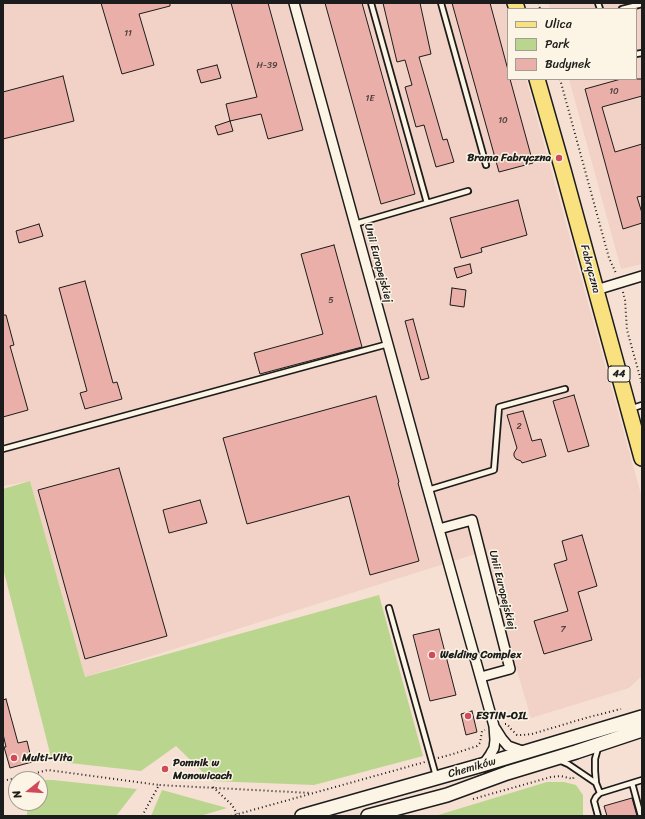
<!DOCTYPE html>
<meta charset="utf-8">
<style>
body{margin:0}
#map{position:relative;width:645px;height:819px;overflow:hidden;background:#f6e0d3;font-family:Sriracha,sans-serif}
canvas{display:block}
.frame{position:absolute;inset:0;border:4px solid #1c1c1c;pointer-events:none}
.legend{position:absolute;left:507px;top:8px;width:130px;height:72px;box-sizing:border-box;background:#fcf5e5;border:1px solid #a29e95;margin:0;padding:5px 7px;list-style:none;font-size:12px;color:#1c1c1c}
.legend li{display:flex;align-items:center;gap:8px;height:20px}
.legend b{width:20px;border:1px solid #a29e95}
.north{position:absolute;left:8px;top:771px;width:40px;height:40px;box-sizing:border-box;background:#fcf5e5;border:1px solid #a29e95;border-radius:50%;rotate:253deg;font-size:11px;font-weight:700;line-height:16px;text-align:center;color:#1c1c1c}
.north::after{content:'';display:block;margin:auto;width:14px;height:18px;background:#d1495b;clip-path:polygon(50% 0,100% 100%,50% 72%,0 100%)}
</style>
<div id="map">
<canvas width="645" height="819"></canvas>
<div class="frame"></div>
<ul class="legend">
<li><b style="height:5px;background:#fae180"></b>Ulica</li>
<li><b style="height:11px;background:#bad58d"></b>Park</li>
<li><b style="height:11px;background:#e9afa8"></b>Budynek</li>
</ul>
<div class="north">N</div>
</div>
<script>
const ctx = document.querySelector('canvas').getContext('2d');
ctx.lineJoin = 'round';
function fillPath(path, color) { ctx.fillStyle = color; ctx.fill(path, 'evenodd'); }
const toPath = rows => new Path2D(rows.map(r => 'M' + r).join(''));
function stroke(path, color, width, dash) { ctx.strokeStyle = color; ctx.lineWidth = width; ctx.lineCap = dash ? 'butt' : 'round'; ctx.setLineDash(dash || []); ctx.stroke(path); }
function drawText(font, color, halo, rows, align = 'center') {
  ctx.font = font + ' Sriracha,sans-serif'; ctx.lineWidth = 3; ctx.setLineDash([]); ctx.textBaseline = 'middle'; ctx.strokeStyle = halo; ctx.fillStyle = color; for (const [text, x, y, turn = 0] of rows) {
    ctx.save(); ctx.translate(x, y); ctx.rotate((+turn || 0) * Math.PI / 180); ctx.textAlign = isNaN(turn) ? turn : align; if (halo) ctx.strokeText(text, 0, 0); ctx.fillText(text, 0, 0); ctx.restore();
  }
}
fillPath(toPath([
 [3,3,505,3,508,13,508,79,526,79,642,498,642,676,629,688,531,718,482,552,85,677,30,481,3,486],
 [548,3,642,3,642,264,621,269,569,79,636,79,636,9,550,9]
]), '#f2d1c6');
fillPath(toPath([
 [30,481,85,677,379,595,423,756,314,785,212,781,176,746,141,771,52,761,3,568,3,489],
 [40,780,53,780,137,789,116,816,27,816,27,803,40,803],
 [547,782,564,782,576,785,583,795,583,816,435,816],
 [162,790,227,808,200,816,151,816]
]), '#bad58d');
const building = toPath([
 [101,3,170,3,170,6,139,14,154,65,122,74,101,3],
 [231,3,268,3,303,130,268,139,261,114,230,121,226,104,257,97,231,3],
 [325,3,362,3,415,194,381,204,325,3],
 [383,3,420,3,431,54,419,57,443,140,447,139,454,162,436,167,424,125,416,127,405,87,412,85,405,60,397,62,383,3],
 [452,3,490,3,508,70,508,79,510,79,533,163,499,172,452,3],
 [217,65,221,78,201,83,197,70,217,65],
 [63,76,74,121,3,139,3,92,63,76],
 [621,79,642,79,642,96,602,107,615,152,642,144,642,196,637,197,642,213,642,223,623,229,585,89,621,79],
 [230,121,233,131,218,135,215,126,230,121],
 [518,200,527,235,481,248,482,252,461,258,450,218,518,200],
 [39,224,43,236,19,243,16,231,39,224],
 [334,245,362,347,260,374,254,353,323,334,301,254,334,245],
 [470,264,472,273,457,278,454,268,470,264],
 [85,281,113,383,117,382,122,399,85,409,80,393,87,391,59,288,85,281],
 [452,288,466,290,464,307,450,305,452,288],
 [3,315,6,315,14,345,10,346,28,410,3,417,3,315],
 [413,319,429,378,421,380,405,321,413,319],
 [574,395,589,446,568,452,553,401,574,395],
 [376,396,399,482,398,483,419,561,370,575,349,496,247,524,223,438,376,396],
 [523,411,532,441,541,439,546,456,522,463,521,461,516,459,514,456,514,453,517,448,507,415,523,411],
 [119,468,167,636,85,659,38,490,119,468],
 [200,500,207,523,169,533,163,510,200,500],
 [582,535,597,586,578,592,592,640,544,654,534,621,568,611,554,564,567,560,562,541,582,535],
 [439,629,456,695,430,701,413,635,439,629],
 [6,699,18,743,27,741,32,762,10,768,4,747,6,747,3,734,3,700,6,699],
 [472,711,477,732,466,735,461,714,472,711],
 [632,798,637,816,607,816,604,806,632,798]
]);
fillPath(building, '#e9afa8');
stroke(building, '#1c1c1c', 1);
const lane = toPath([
 [371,3,427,203],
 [441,3,486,165],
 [598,3,600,9],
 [622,9,642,4],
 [636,54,642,53],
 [355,224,468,191],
 [630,409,642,405],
 [3,449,388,344],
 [428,490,494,470,499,407,565,389],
 [389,608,436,776],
 [598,748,595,759,595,771,596,783,600,793],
 [559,760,568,764,596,783],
 [632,783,641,816],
 [598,816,594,801,596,797,600,793,642,780]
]);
const street = toPath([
 [294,3,428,490,494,726,495,740,494,748,490,755,483,765],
 [596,290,642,276],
 [439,529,472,520,510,669,481,677],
 [495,728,502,739,508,746,525,752]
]);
const secondary = toPath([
 [302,816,482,765,642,717],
 [368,816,447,795,507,773,576,752,642,730]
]);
const primary = toPath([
 [515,3,517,9],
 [537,79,563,170,642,458]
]);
stroke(lane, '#1c1c1c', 8);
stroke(street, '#1c1c1c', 12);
stroke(secondary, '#1c1c1c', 16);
stroke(primary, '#1c1c1c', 18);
stroke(toPath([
 [539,3,540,9],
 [560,79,609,258,616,273],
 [623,292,625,300,627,330,642,384],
 [505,724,507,724,511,729,517,735,523,735,532,734,589,717,621,709],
 [438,758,453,754,477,746,480,743,482,731,485,730],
 [3,781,48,770,159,785],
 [213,787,232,805,237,814],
 [473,799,551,777,561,776,573,779,574,776],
 [142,816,159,785,311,793],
 [231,816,425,762]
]), '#1c1c1c', 2, [1, 3]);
stroke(lane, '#fcf5e5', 4.5);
stroke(street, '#fcf5e5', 9);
stroke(secondary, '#fcf5e5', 13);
stroke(primary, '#fae180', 15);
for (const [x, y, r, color] of [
 [559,158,4,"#d1495b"],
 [432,655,4,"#d1495b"],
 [468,716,4,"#d1495b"],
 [14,758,4,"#d1495b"],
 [165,769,4,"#d1495b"]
]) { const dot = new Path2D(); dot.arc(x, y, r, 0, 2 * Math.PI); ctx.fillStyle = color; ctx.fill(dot); stroke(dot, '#fcf5e5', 1.5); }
drawText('9px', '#4f413f', null, [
 ["11",128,34],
 ["H-39",267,66],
 ["10",614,92],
 ["1E",370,99],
 ["10",503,121],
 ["5",331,301],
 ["2",519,427],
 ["7",563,630]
]);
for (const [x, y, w] of [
 [619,374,22]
]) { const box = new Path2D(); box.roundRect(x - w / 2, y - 8, w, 16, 3); ctx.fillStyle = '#fcf5e5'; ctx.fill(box); stroke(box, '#1c1c1c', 1); }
drawText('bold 10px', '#1c1c1c', null, [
 ["44",619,374]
]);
drawText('bold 11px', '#1c1c1c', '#fcf5e5', [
 ["Brama Fabryczna",551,158,"right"],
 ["Welding Complex",440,655],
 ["ESTIN-OIL",476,716],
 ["Multi-Vita",22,758],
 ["Pomnik w",173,763],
 ["Monowicach",173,776]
], 'left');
drawText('11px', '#1c1c1c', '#fcf5e5', [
 ["Unii Europejskiej",378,263,75],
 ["Fabryczna",590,269,75],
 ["Unii Europejskiej",502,590,76],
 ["Chemików",472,768,-16]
]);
</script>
